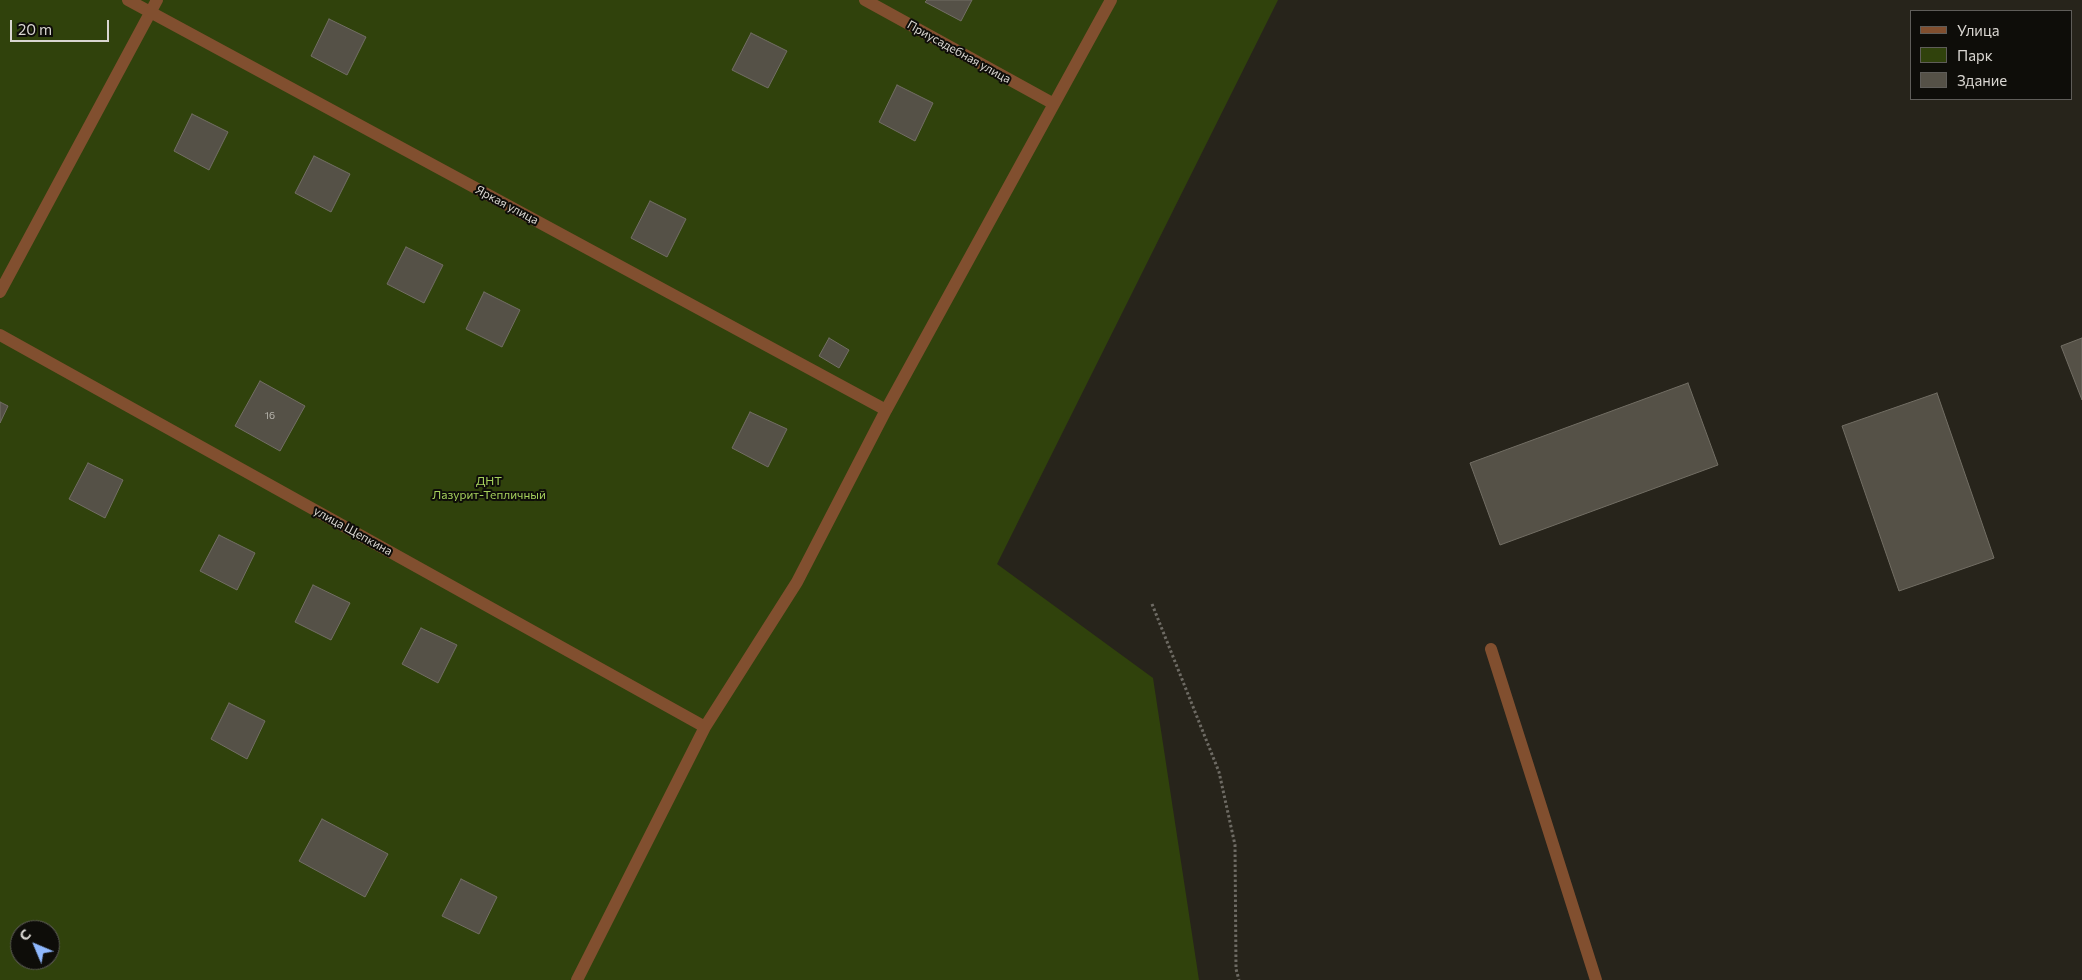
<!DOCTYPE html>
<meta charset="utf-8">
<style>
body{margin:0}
#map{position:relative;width:2082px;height:980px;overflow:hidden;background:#27241b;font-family:Commissioner,sans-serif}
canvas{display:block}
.legend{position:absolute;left:1910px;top:10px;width:162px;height:90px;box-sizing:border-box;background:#0e0d09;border:1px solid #5f5d59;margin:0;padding:6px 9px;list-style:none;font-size:15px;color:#d9d6d1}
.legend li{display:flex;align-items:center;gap:10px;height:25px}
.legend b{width:25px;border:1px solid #5f5d59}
.north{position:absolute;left:10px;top:920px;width:50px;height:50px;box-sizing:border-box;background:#0e0d09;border:1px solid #5f5d59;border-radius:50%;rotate:315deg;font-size:14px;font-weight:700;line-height:20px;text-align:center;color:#d9d6d1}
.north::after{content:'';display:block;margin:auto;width:18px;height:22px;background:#8fb8fd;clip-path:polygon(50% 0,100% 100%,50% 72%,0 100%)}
.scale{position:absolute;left:10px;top:20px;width:99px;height:22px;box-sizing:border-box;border:2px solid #d9d6d1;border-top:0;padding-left:6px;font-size:15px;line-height:18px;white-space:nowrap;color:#d9d6d1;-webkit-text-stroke:4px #0e0d09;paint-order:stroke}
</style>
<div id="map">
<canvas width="2082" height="980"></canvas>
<ul class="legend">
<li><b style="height:6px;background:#814f2f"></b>Улица</li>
<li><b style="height:14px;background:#30420c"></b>Парк</li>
<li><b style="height:14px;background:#555147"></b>Здание</li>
</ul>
<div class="north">С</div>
<div class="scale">20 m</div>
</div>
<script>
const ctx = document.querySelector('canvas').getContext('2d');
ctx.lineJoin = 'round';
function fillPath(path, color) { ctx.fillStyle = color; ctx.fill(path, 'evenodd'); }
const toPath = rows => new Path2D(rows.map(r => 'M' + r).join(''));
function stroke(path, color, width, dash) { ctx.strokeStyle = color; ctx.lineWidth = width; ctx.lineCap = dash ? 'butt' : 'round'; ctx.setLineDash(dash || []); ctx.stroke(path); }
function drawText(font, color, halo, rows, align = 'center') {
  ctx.font = font + ' Commissioner,sans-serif'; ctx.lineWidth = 4; ctx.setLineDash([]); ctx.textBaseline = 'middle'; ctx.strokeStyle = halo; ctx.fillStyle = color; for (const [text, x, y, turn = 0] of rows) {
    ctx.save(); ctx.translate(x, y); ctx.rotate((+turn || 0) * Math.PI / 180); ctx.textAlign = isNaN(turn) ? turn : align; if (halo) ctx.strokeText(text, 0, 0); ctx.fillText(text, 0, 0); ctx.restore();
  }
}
fillPath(toPath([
 [0,0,1278,0,997,564,1153,678,1199,980,0,980],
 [20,930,50,930,50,960,20,960]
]), '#30420c');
const building = toPath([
 [927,0,972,0,961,21,925,2,927,0],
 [329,19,366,37,347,75,311,56,329,19],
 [751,33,787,51,768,88,732,70,751,33],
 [897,85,933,103,915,141,879,122,897,85],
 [192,114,228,132,209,170,174,151,192,114],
 [314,156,350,174,331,212,295,193,314,156],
 [650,201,686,219,667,257,631,238,650,201],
 [406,247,443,265,424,303,387,284,406,247],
 [484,292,520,310,502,347,466,329,484,292],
 [829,338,849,350,839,368,819,356,829,338],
 [2082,338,2082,400,2061,346,2082,338],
 [260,381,305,406,280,451,235,426,260,381],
 [1688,383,1718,465,1500,545,1470,463,1688,383],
 [1937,393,1994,558,1899,591,1842,426,1937,393],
 [0,402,8,406,0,423,0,402],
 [750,412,787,429,768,467,732,448,750,412],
 [88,463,123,480,105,518,69,499,88,463],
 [219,535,255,553,237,590,200,571,219,535],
 [313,585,350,603,331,640,295,622,313,585],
 [421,628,457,645,438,683,402,664,421,628],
 [229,703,265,721,247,759,211,739,229,703],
 [322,819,388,854,365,897,299,861,322,819],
 [461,879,497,897,479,934,442,916,461,879]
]);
fillPath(building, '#555147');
stroke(building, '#726e64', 1);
stroke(toPath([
 [1152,604,1219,772,1235,845,1236,969,1239,980]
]), '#6e6b64', 3, [2.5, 2.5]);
stroke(toPath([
 [1491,649,1596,980]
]), '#814f2f', 12);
stroke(toPath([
 [128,0,886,410],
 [865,0,1054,104],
 [0,292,157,0],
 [0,335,705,727],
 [577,980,705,727,797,582,886,410,1111,0]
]), '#814f2f', 12);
drawText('10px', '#b8b5ae', null, [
 ["16",270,416]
]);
drawText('12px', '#d9d6d1', '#0e0d09', [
 ["Приусадебная улица",959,52,29],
 ["Яркая улица",507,205,28],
 ["улица Щепкина",353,531,29]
]);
drawText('12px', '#a5d05c', '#0e0d09', [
 ["ДНТ",489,481],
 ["Лазурит-Тепличный",489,495]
]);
</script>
